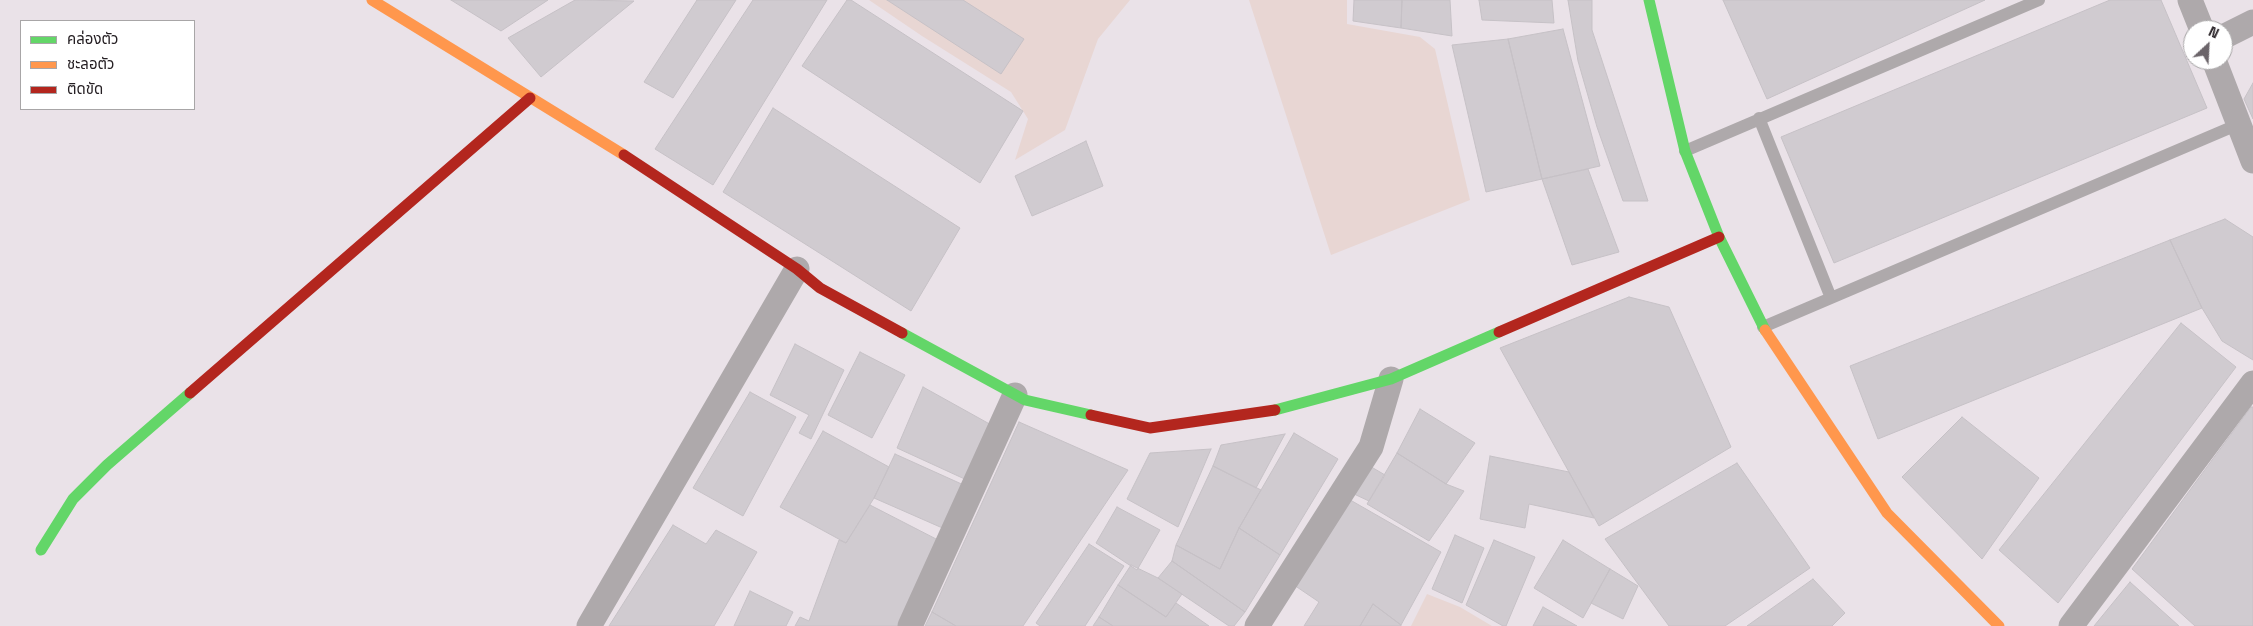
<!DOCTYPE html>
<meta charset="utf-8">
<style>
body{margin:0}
#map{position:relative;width:2253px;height:626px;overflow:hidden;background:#eae2e8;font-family:"Space Grotesk","Noto Sans Thai",sans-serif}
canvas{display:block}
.legend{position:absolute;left:20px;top:20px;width:175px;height:90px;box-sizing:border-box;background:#fff;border:1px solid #a8a6a7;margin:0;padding:6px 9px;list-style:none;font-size:15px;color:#262024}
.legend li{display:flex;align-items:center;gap:10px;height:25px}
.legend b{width:25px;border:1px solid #a8a6a7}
.north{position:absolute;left:2183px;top:20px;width:50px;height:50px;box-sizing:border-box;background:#fff;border:1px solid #a8a6a7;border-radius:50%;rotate:25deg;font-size:14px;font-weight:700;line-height:20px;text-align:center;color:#262024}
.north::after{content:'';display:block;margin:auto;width:18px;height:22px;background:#6b6469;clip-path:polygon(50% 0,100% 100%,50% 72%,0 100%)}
</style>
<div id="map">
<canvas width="2253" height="626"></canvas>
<ul class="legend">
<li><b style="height:6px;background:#63d668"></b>คล่องตัว</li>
<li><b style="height:6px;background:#ff974d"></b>ชะลอตัว</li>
<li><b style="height:6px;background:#b3261e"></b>ติดขัด</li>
</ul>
<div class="north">N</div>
</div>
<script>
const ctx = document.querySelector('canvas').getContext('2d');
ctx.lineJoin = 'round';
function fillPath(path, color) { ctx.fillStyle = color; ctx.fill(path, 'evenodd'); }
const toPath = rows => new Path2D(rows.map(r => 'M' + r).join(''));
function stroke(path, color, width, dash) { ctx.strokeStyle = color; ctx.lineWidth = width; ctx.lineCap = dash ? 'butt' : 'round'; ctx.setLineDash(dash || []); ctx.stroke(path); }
fillPath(toPath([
 [869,0,1130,0,1098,39,1065,130,1015,160,1028,119,1011,92,922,36],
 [1249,0,1347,0,1347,24,1420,37,1435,49,1470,200,1331,255],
 [1427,594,1460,607,1492,626,1411,626]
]), '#e8d6d3');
const building = toPath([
 [451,0,548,0,501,31,451,0],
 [575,0,634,1,541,77,508,38,575,0],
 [697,0,736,0,673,98,644,82,697,0],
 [753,0,827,0,713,185,655,149,753,0],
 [847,0,851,0,1023,111,980,183,802,66,847,0],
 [887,0,963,0,1024,39,1001,74,887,0],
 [1354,0,1402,0,1401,28,1353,21,1354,0],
 [1402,0,1450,0,1452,36,1401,28,1402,0],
 [1479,0,1552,0,1554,23,1482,20,1479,0],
 [1568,0,1592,0,1592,30,1648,201,1623,201,1597,127,1578,61,1568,0],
 [1723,0,1985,0,1767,99,1723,0],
 [2110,0,2161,0,2207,108,1834,263,1781,137,2110,0],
 [1563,29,1600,166,1542,179,1508,39,1563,29],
 [1508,39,1542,179,1486,192,1452,45,1508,39],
 [2253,83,2253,119,2244,99,2253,83],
 [773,108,960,228,911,311,723,192,773,108],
 [1086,141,1103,186,1032,216,1015,176,1086,141],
 [1588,169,1619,252,1572,265,1542,179,1588,169],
 [2225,219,2253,237,2253,360,2222,341,2202,308,2170,240,2225,219],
 [2170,240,2202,308,1878,439,1850,366,2170,240],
 [1629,297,1669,307,1731,447,1599,526,1500,348,1629,297],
 [2181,323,2236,367,2058,603,1999,550,2181,323],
 [795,344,844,370,811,439,799,433,809,415,770,395,795,344],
 [860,352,905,375,872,438,828,415,860,352],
 [923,387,995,427,969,481,897,448,923,387],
 [750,392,796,417,743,516,693,488,750,392],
 [2251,407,2253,407,2253,626,2195,626,2132,569,2251,407],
 [1420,409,1475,443,1446,484,1397,453,1420,409],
 [1962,417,2039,478,1982,559,1902,477,1962,417],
 [1019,422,1128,470,1023,626,956,626,932,612,1019,422],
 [823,431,889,467,874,498,846,543,780,507,823,431],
 [1294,433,1338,459,1280,555,1239,528,1294,433],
 [1285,434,1256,488,1213,466,1221,445,1285,434],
 [1211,449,1178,527,1127,499,1150,453,1211,449],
 [1397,453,1446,484,1464,491,1429,541,1367,504,1397,453],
 [895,454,966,486,947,530,874,498,895,454],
 [1490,456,1569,472,1594,518,1529,504,1525,528,1480,519,1490,456],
 [1737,463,1810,568,1725,626,1669,626,1605,539,1737,463],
 [1368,465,1385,475,1369,501,1354,494,1368,465],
 [1213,466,1261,490,1239,528,1220,569,1176,545,1213,466],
 [1345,497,1441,552,1401,625,1373,604,1360,626,1304,626,1319,602,1291,583,1345,497],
 [870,505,940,541,903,626,795,626,800,617,809,621,839,540,846,543,870,505],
 [1117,507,1160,530,1137,570,1096,543,1117,507],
 [673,525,706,544,716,530,757,552,714,626,609,626,673,525],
 [1239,528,1280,555,1245,612,1172,561,1176,545,1220,569,1239,528],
 [1455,535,1484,548,1462,603,1432,589,1455,535],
 [1494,540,1535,557,1506,626,1503,626,1466,605,1494,540],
 [1563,540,1610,569,1583,618,1534,588,1563,540],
 [1089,544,1124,566,1085,626,1040,626,1036,623,1089,544],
 [1172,561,1245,612,1234,626,1229,626,1158,578,1172,561],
 [1131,565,1158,578,1182,594,1166,617,1118,585,1131,565],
 [1610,569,1638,586,1623,619,1591,603,1610,569],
 [1813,579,1845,613,1832,626,1747,626,1813,579],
 [2130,582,2179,626,2094,626,2130,582],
 [1118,585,1166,617,1176,603,1209,626,1113,626,1099,617,1118,585],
 [750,591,793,612,786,626,734,626,750,591],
 [1373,604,1401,625,1401,626,1360,626,1373,604],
 [1543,607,1577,626,1533,626,1543,607],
 [932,612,956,626,925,626,932,612],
 [1099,617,1113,626,1093,626,1099,617]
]);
fillPath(building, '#d0cbd0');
stroke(building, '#c6c1c6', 1);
stroke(toPath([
 [1759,118,1831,298],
 [1685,151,2039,0],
 [1763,327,2239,124]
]), '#aea9ab', 12);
stroke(toPath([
 [2190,0,2202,30],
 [2223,37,2253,22],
 [2214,60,2253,161],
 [589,626,797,269],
 [910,626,1015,395],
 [1257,626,1371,447,1391,379],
 [2071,626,2253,383]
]), '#aea9ab', 25);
stroke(toPath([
 [1649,0,1685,151,1719,237,1765,330],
 [902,333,1025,400,1091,415],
 [1275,410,1391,379,1499,332],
 [41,550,73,499,107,465,190,393]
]), '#63d668', 11);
stroke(toPath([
 [372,0,624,155],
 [1765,330,1887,513,1999,626]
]), '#ff974d', 11);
stroke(toPath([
 [624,155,797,269,820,288,902,333],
 [1499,332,1719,237],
 [190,393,530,98],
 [1091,415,1150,428,1275,410]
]), '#b3261e', 11);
</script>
